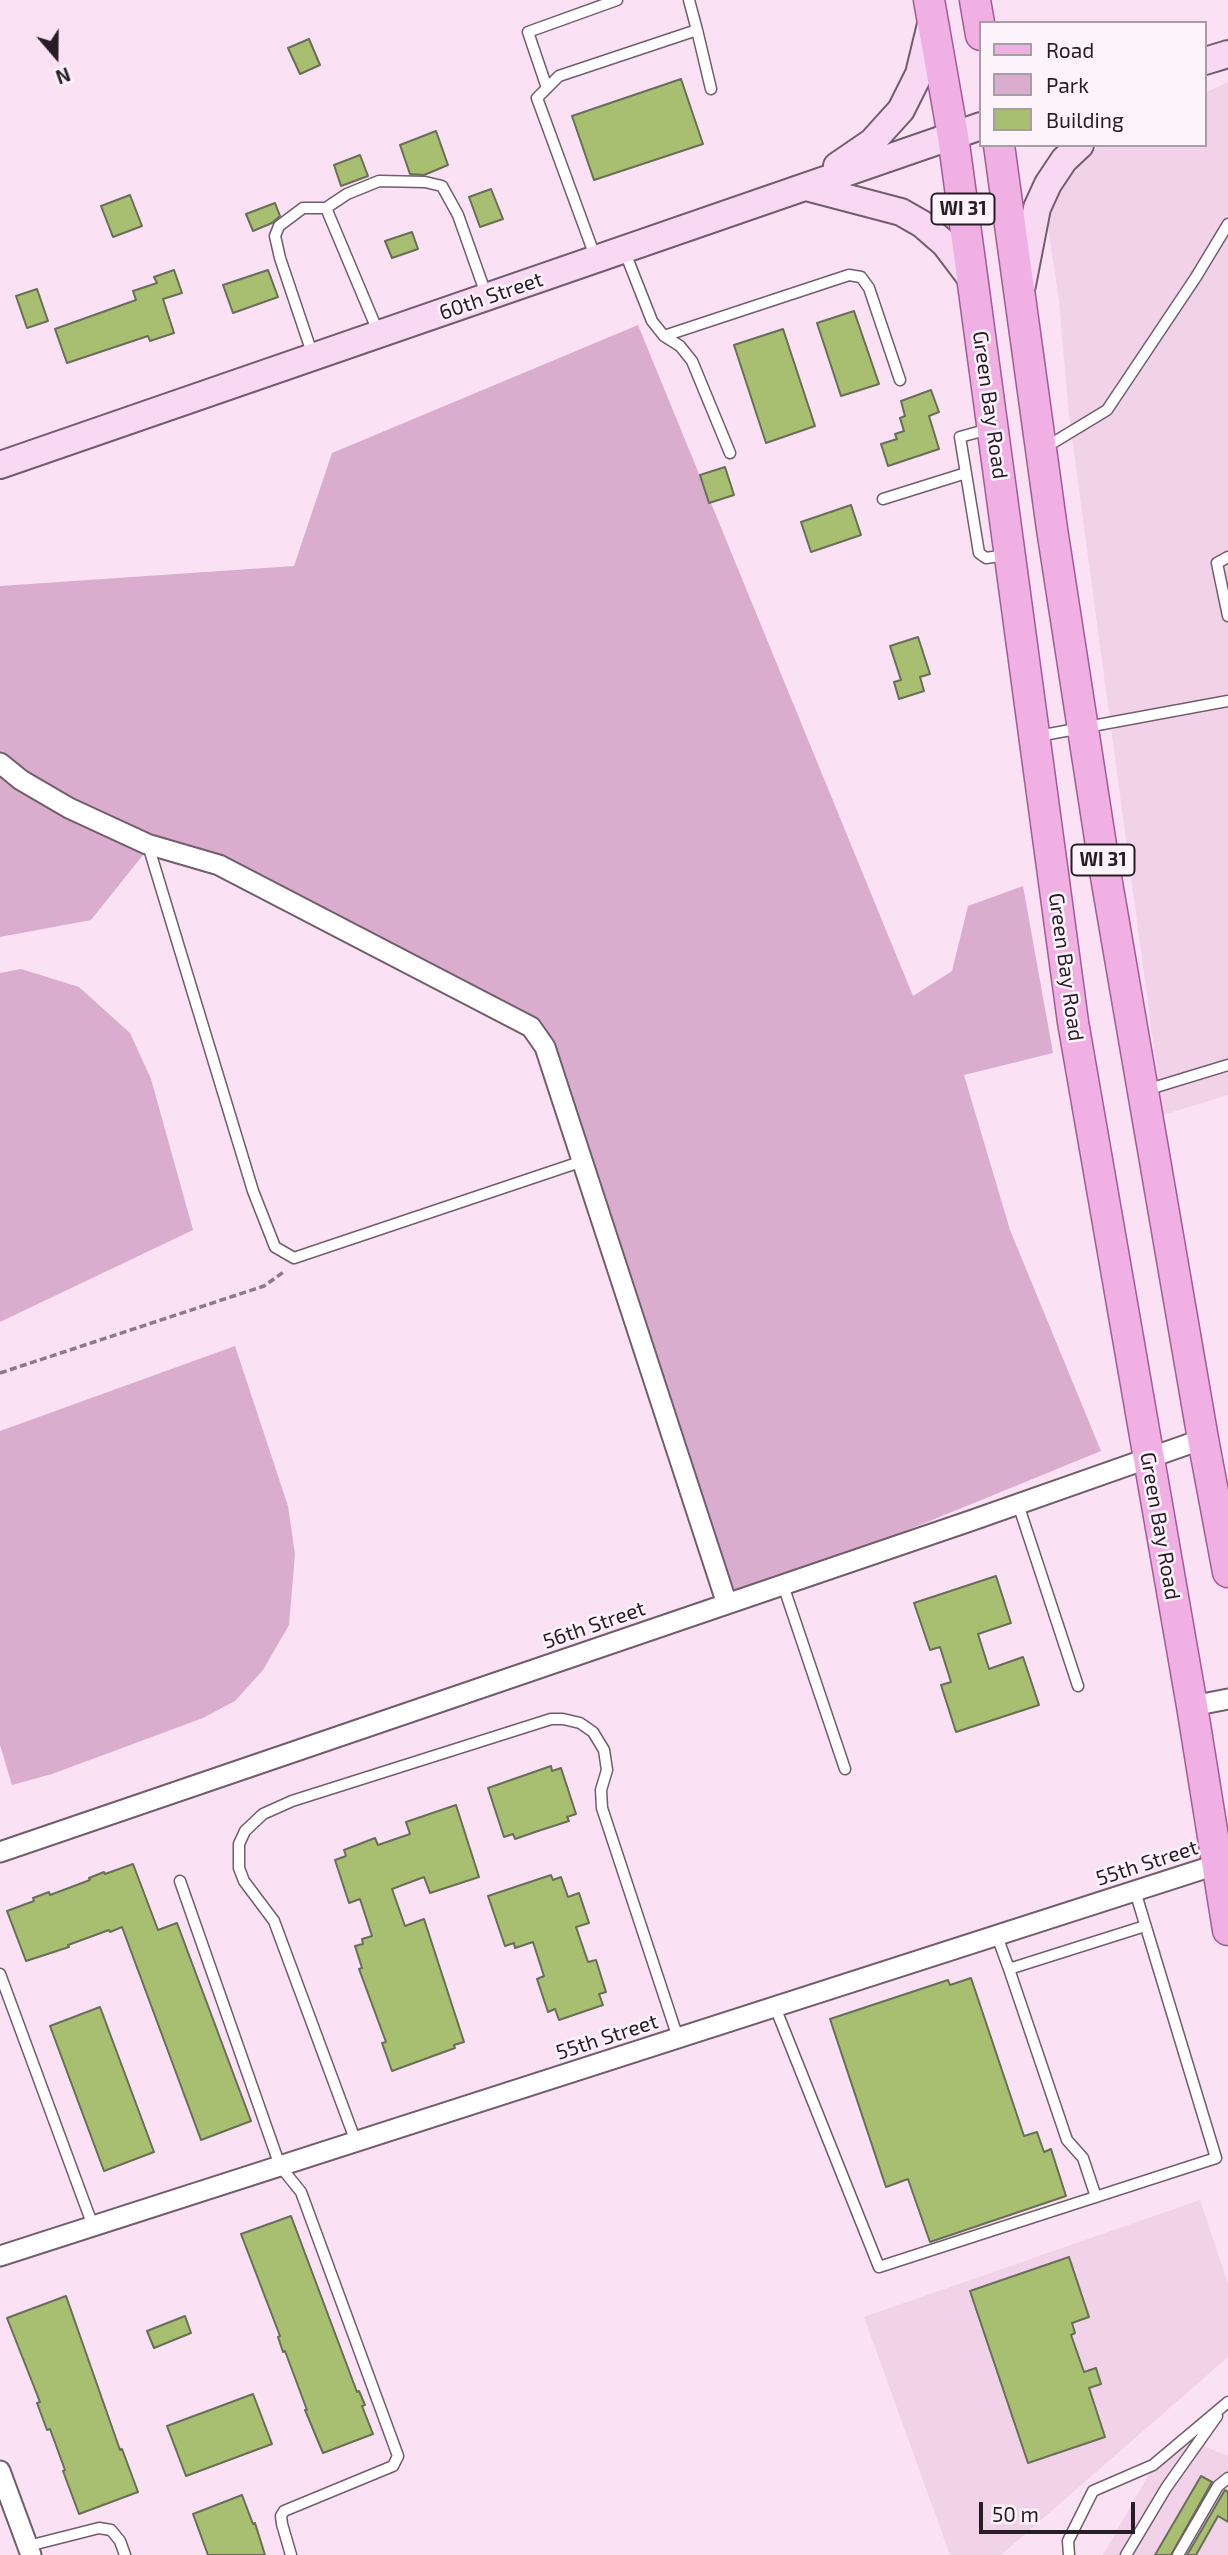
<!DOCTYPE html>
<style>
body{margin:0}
#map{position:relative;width:1228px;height:2555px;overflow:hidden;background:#fae1f3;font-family:"Exo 2",sans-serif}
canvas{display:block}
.legend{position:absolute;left:979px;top:21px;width:228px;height:126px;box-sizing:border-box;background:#fdf3fb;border:2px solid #a79ea5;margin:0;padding:9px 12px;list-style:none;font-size:21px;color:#271e25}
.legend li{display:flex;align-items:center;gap:14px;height:35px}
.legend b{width:35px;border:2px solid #a79ea5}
.north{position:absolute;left:21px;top:21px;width:70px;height:70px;-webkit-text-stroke:5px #fdf3fb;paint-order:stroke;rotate:160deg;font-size:19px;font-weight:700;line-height:28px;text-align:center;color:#271e25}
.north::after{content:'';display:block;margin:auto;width:24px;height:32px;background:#271e25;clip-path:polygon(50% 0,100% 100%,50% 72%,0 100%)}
.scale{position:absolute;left:979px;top:2502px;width:156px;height:32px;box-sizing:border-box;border:4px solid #271e25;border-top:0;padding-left:9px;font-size:21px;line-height:24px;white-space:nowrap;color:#271e25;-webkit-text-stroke:5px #fdf3fb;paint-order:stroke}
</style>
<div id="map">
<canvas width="1228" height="2555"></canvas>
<ul class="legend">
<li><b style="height:9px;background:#f0b0e4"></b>Road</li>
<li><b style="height:19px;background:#daadcf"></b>Park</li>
<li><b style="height:19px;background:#a8bf72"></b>Building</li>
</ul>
<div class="north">N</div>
<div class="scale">50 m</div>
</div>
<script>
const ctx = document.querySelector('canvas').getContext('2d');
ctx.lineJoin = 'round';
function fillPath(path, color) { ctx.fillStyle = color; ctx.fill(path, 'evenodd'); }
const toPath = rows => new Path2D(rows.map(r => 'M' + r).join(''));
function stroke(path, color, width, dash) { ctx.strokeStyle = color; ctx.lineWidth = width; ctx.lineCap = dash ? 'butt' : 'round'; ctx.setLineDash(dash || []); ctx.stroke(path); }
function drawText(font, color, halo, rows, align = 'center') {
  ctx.font = font + ' "Exo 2",sans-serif'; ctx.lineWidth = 5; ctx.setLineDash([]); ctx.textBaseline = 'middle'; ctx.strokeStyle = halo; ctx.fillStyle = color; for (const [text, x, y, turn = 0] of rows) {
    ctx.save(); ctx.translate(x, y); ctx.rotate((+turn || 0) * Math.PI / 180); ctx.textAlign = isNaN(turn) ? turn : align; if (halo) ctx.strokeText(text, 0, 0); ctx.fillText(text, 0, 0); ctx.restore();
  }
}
fillPath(toPath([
 [1228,82,1228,1095,1163,1115,1069,415,1059,301,1047,219,1066,172,1100,145,1205,145,1205,93],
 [1200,2200,1228,2284,1228,2357,1001,2555,950,2555,864,2317],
 [1192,2441,1228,2456,1228,2555,1103,2555,1149,2474]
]), '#f1d2e9');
fillPath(toPath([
 [638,325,913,996,952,971,968,906,1023,886,1053,1053,964,1075,1010,1230,1101,1451,727,1604,531,1027,219,865,147,850,91,920,0,937,0,586,294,566,332,453],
 [21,969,79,987,130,1033,151,1079,193,1230,0,1322,0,973],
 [235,1346,288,1506,295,1554,289,1625,263,1670,235,1701,203,1718,52,1774,12,1785,0,1745,0,1431]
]), '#daadcf');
const building = toPath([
 [309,39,320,65,300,74,288,48,309,39],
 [681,79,703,144,594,180,572,116,681,79],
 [436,131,448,165,424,175,410,174,400,145,436,131],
 [360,155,368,176,341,186,334,165,360,155],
 [491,189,503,219,480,227,469,197,491,189],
 [130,195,142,226,113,237,101,206,130,195],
 [275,203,280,216,272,223,253,231,246,214,275,203],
 [412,232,418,249,392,258,385,241,412,232],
 [174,270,182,293,163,299,174,333,150,341,148,336,67,363,55,329,136,300,133,291,157,283,154,277,174,270],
 [268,270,278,297,233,313,223,285,268,270],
 [37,289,48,321,27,328,16,296,37,289],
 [854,311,879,384,841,396,817,323,854,311],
 [783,329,815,426,766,443,734,345,783,329],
 [931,390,939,412,929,416,939,449,888,466,881,444,897,439,895,434,904,431,900,418,905,416,901,401,931,390],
 [725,467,734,495,709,503,700,475,725,467],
 [851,505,861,535,811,552,801,522,851,505],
 [918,637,930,674,920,677,924,691,899,699,894,682,901,680,890,646,918,637],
 [996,1576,1011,1623,978,1634,989,1669,1023,1657,1039,1705,956,1732,941,1685,951,1682,940,1647,930,1650,914,1603,996,1576],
 [551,1766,552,1771,561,1768,576,1814,567,1817,569,1821,538,1831,515,1839,513,1834,504,1837,488,1788,551,1766],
 [456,1805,479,1877,430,1893,424,1877,392,1889,405,1926,424,1919,464,2042,454,2045,455,2048,392,2071,382,2043,386,2042,359,1969,362,1968,355,1946,363,1944,362,1939,372,1936,360,1899,349,1903,335,1860,346,1856,344,1850,375,1838,378,1845,410,1834,406,1822,456,1805],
 [133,1864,158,1930,177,1923,251,2121,201,2140,122,1927,110,1932,109,1930,68,1945,69,1947,26,1961,7,1911,34,1901,33,1898,49,1892,50,1895,90,1880,89,1878,104,1872,105,1874,133,1864],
 [551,1875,553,1880,561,1877,568,1897,579,1893,589,1923,576,1927,588,1962,596,1960,606,1992,599,1994,603,2005,559,2020,555,2009,548,2012,537,1979,544,1976,533,1942,515,1948,514,1943,505,1946,488,1896,551,1875],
 [971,1978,1024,2136,1037,2132,1044,2152,1051,2149,1066,2196,930,2242,908,2179,886,2187,830,2019,948,1980,950,1985,971,1978],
 [100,2007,154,2152,104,2171,50,2026,100,2007],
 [291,2216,357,2392,359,2391,365,2405,362,2406,373,2434,323,2453,305,2410,307,2410,285,2351,283,2352,278,2337,280,2336,241,2234,291,2216],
 [1069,2257,1089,2317,1072,2323,1075,2333,1071,2335,1084,2372,1096,2368,1101,2384,1089,2388,1105,2437,1028,2463,970,2291,1069,2257],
 [66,2296,120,2450,122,2449,138,2492,79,2514,63,2471,65,2470,50,2429,47,2430,37,2403,40,2402,7,2318,66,2296],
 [185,2316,191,2333,154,2348,147,2331,185,2316],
 [253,2394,272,2444,186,2476,167,2426,253,2394],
 [1201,2476,1212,2482,1171,2555,1155,2555,1201,2476],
 [1225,2490,1228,2492,1228,2522,1218,2516,1196,2555,1187,2555,1225,2490],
 [242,2495,253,2524,255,2523,265,2555,208,2555,193,2514,242,2495]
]);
fillPath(building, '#a8bf72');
stroke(building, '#686f58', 2);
const lane = toPath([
 [689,0,697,30],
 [547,88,528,32,617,0],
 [326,208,379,334],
 [624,250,652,321,664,336,680,346,692,361,730,453],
 [596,259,537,98,559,76,697,30,711,89],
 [664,336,849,275,861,277,869,288,900,380],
 [313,356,280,258,275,236,279,226,303,208,326,208,347,194,379,181,425,182,442,186,458,215,487,297],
 [989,429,960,437,979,553,986,558,1006,555],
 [1046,447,1107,410,1196,277,1228,224],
 [883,499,966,473],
 [1228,557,1217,563,1228,616],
 [1038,736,1228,701],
 [148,845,253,1191,275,1247,294,1258,583,1161],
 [1146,1090,1228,1065],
 [1018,1504,1078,1686],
 [783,1585,845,1769],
 [180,1881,280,2166,301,2192,398,2456,393,2466,284,2511,281,2516,282,2524,291,2555],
 [997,1936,1009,1969,1145,1926],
 [1009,1969,1067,2140,1083,2158,1096,2197],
 [0,1974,93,2226],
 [775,2007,879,2267,1216,2158,1135,1891],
 [356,2142,274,1921,244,1881,239,1868,239,1844,245,1831,263,1814,292,1801,551,1719,563,1719,580,1723,593,1732,604,1750,607,1770,601,1790,602,1808,678,2038],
 [28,2546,99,2528,111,2530,120,2541,125,2555],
 [1069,2555,1068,2541,1093,2491,1153,2465,1228,2402],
 [1126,2555,1166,2488,1217,2416],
 [1178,2555,1218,2486,1228,2478]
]);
const street = toPath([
 [0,763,21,780,69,808,147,844,219,865,531,1027,545,1047,727,1604],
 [1192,1706,1228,1699],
 [0,1852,970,1521,1203,1439],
 [0,2256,1228,1861],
 [0,2471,31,2555]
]);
const secondary = toPath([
 [1205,61,1228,54],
 [837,166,872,142,901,110,919,74,932,20],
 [806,187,901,212,922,224,945,244,973,281],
 [1022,285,1037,208,1048,184,1064,160,1080,145],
 [0,465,981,126]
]);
const primary = toPath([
 [929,0,953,136,1073,1022,1192,1706,1228,1930],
 [975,0,981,35],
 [999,145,1052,529,1105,871,1203,1439,1228,1572]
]);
stroke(lane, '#725d6d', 13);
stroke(street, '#725d6d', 23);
stroke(secondary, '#725d6d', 30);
stroke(primary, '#a35b95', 33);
stroke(toPath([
 [0,1373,264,1286,285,1271]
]), '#8c7b87', 3.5, [7, 3.5]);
stroke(lane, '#fff', 10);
stroke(street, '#fff', 19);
stroke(secondary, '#f8d8f2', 26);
stroke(primary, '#f0b0e4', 30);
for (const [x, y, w] of [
 [963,209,63],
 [1103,860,63]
]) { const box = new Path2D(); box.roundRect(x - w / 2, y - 15.5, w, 31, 5); ctx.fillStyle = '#fdf3fb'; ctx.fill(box); stroke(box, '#271e25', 2); }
drawText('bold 19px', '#271e25', null, [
 ["WI 31",963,209],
 ["WI 31",1103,860]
]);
drawText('21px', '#271e25', '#fdf3fb', [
 ["60th Street",491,296,-19],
 ["Green Bay Road",990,405,82],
 ["Green Bay Road",1066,967,82],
 ["Green Bay Road",1160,1526,80],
 ["56th Street",594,1625,-19],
 ["55th Street",1147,1863,-18],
 ["55th Street",607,2037,-18]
]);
</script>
